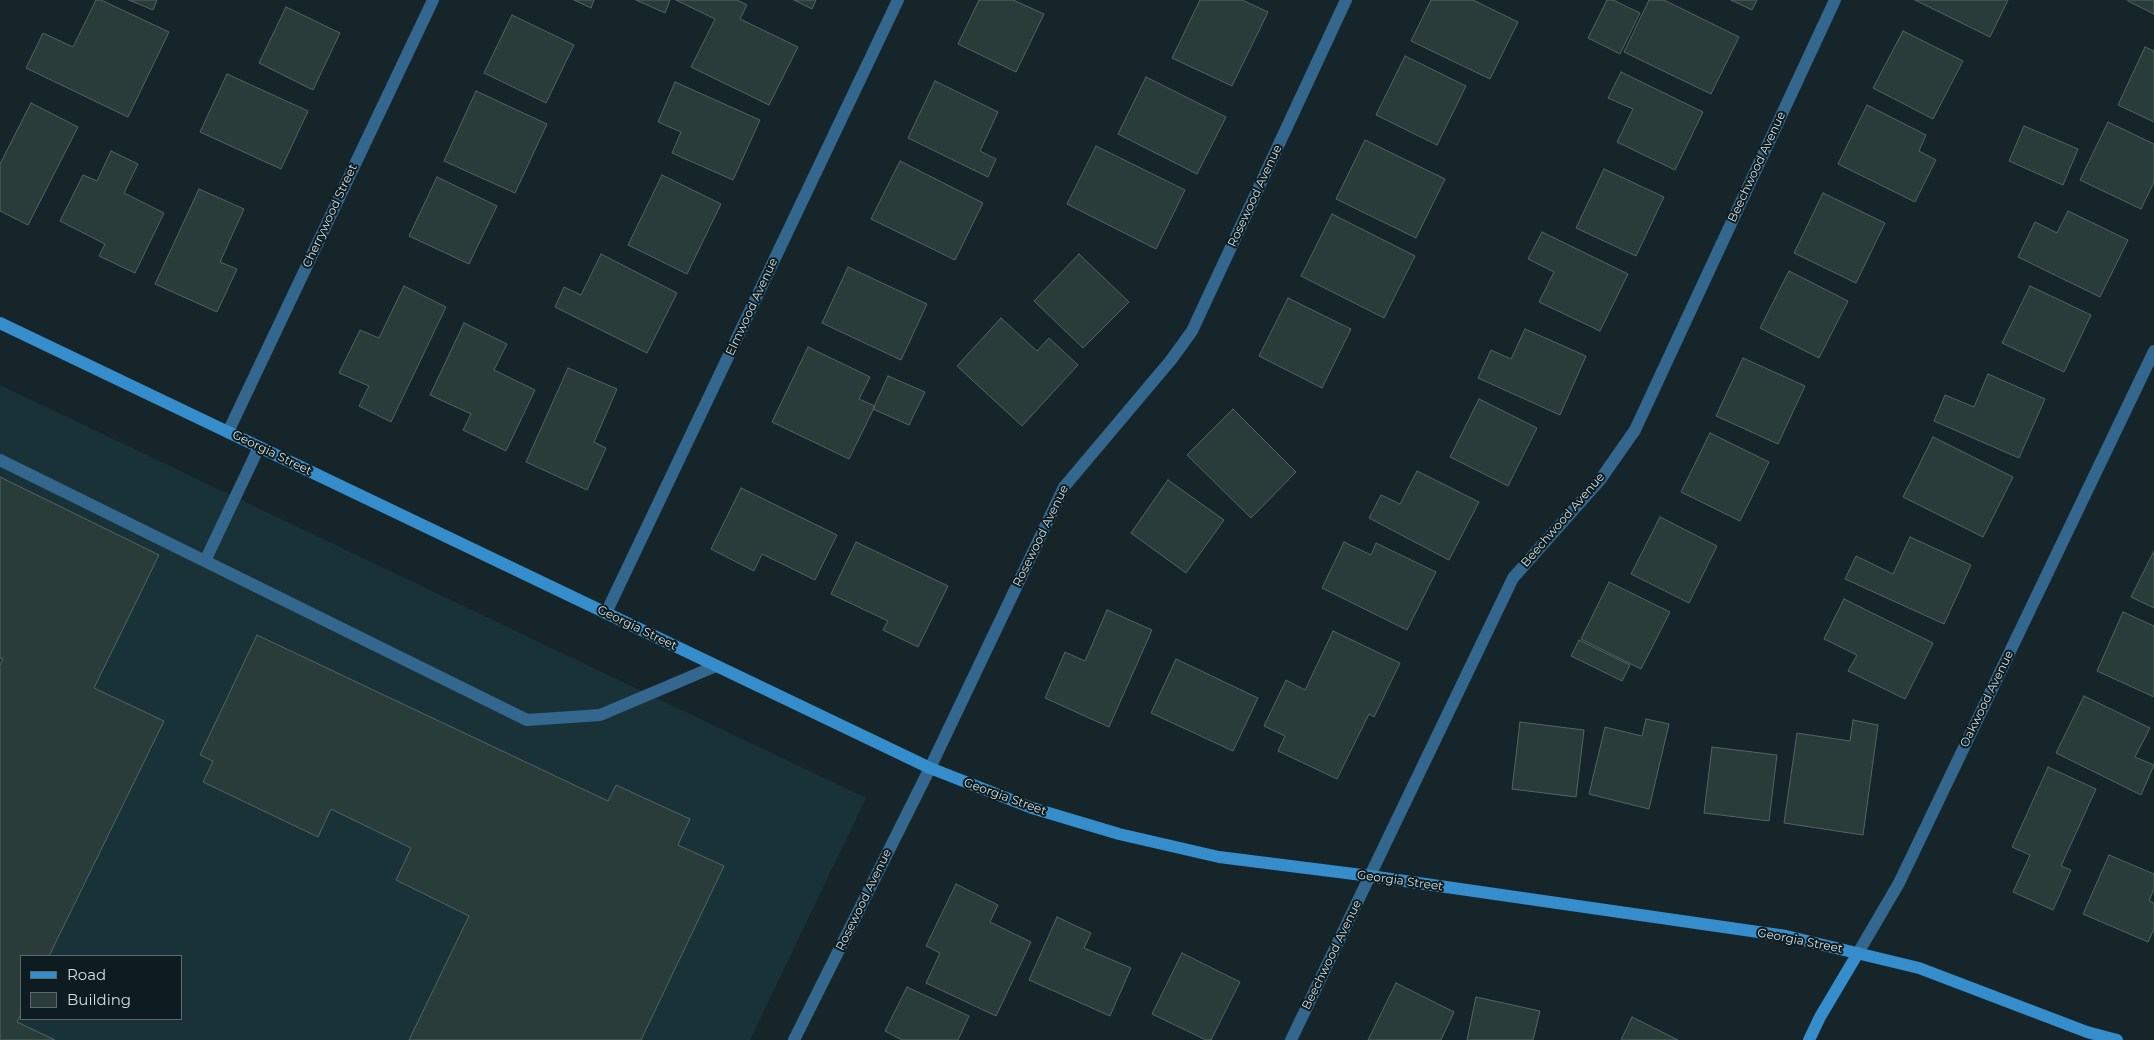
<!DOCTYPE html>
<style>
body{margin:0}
#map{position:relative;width:2154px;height:1040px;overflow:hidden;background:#152529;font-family:Montserrat,sans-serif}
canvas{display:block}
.legend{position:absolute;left:20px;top:955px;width:162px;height:65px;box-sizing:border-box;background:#0c1c20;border:1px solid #5c6a6d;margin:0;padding:6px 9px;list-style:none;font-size:15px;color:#d4dee1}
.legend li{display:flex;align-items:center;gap:10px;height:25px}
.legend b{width:25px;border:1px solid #5c6a6d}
</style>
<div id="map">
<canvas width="2154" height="1040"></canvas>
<ul class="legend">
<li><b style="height:6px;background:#368dcb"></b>Road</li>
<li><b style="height:14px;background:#2a3c3a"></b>Building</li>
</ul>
</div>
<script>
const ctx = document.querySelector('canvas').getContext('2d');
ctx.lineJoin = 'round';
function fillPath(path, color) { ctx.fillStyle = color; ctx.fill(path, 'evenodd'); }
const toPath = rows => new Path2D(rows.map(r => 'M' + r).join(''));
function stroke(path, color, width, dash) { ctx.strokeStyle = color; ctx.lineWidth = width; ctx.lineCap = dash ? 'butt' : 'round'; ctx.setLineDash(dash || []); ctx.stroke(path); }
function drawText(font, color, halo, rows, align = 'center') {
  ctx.font = font + ' Montserrat,sans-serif'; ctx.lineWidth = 4; ctx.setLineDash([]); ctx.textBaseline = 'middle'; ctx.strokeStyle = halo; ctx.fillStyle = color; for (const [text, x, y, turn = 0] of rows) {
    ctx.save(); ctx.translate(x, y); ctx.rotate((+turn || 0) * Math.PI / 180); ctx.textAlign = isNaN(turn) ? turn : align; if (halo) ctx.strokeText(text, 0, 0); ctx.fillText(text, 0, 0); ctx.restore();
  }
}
fillPath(toPath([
 [0,385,866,798,750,1040,0,1040],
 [21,956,181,956,181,1019,21,1019]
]), '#183237');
const building = toPath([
 [96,0,101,0,169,32,128,117,26,68,43,33,73,47,96,0],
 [129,0,157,0,153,10,129,0],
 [574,0,594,0,591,8,574,0],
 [636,0,670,0,665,13,636,0],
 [676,0,737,0,747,5,740,19,798,47,769,105,691,67,715,19,676,0],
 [794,0,816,0,812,9,794,0],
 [979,0,1013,0,1044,14,1016,72,958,44,979,0],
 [1200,0,1242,0,1268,12,1232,86,1172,58,1200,0],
 [1431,0,1473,0,1518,22,1490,79,1411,41,1431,0],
 [1607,0,1613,0,1640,13,1620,54,1588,38,1607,0],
 [1649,0,1664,0,1739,37,1711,94,1624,52,1649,0],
 [1731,0,1757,0,1752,10,1731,0],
 [1915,0,2008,0,1990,37,1915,0],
 [2128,0,2154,0,2154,14,2128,1,2128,0],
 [286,7,340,33,313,90,259,63,286,7],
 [512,15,574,45,546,103,484,73,512,15],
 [1903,31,1963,61,1933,119,1873,88,1903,31],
 [2145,47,2154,51,2154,122,2118,105,2145,47],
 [1405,56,1466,86,1437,145,1376,115,1405,56],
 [1621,72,1703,112,1675,170,1617,142,1633,109,1608,98,1621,72],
 [227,74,308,111,281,169,200,132,227,74],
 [1146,77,1226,117,1197,174,1118,134,1146,77],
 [935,81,998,112,980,151,996,159,988,177,908,138,935,81],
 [675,82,760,120,733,180,672,153,681,132,658,122,675,82],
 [476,91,547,124,515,193,444,161,476,91],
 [31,103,78,127,28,225,0,211,0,164,31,103],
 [1867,105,1926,135,1919,151,1936,160,1915,202,1838,164,1867,105],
 [2108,122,2154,144,2154,182,2141,209,2080,180,2108,122],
 [2024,126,2078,149,2063,185,2009,161,2024,126],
 [1365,140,1445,179,1416,238,1336,199,1365,140],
 [1096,146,1185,190,1156,249,1067,204,1096,146],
 [111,151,138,164,124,193,164,213,135,273,99,256,105,244,60,221,83,175,97,181,111,151],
 [900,161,983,203,955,260,871,219,900,161],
 [1604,169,1664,197,1636,256,1576,228,1604,169],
 [662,175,721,204,687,274,628,245,662,175],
 [437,177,497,206,469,264,409,236,437,177],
 [199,189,244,209,220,262,237,269,217,312,155,284,199,189],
 [1823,193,1885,223,1856,283,1794,253,1823,193],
 [2068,211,2128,240,2100,297,2018,257,2035,222,2057,233,2068,211],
 [1332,214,1415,256,1384,318,1301,276,1332,214],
 [1542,232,1628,274,1600,331,1539,302,1554,272,1528,259,1542,232],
 [601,254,677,293,647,353,555,307,564,287,581,295,601,254],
 [1079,254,1129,302,1083,348,1034,301,1079,254],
 [848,267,927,304,901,360,822,323,848,267],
 [1789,271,1848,301,1819,358,1760,328,1789,271],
 [404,286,446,307,391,422,359,406,369,386,339,373,360,330,379,338,404,286],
 [2030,286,2091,315,2064,372,2002,343,2030,286],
 [1288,298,1351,329,1322,388,1259,356,1288,298],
 [1001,318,1037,351,1049,338,1078,365,1022,426,957,366,1001,318],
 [464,323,507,344,494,370,535,390,506,451,463,430,471,414,430,395,464,323],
 [1525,329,1586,356,1560,415,1478,378,1491,350,1511,359,1525,329],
 [808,347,870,377,859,399,875,406,849,459,772,422,808,347],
 [1743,358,1805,386,1778,444,1716,416,1743,358],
 [568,368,617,389,594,442,606,448,587,490,526,462,568,368],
 [1988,374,2045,399,2019,458,1934,421,1945,395,1974,407,1988,374],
 [888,376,925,392,909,425,873,409,888,376],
 [1479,399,1537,428,1508,486,1450,457,1479,399],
 [1233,409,1296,472,1251,518,1187,455,1233,409],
 [1710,433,1769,462,1740,521,1681,492,1710,433],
 [1933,437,2013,477,1983,537,1903,497,1933,437],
 [1417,471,1479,502,1449,560,1369,518,1381,495,1400,504,1417,471],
 [0,477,159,555,94,688,164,721,49,956,21,956,21,1014,17,1022,55,1040,0,1040,0,665,3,659,0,658,0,477],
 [1168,480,1224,520,1186,573,1131,533,1168,480],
 [741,488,837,535,815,580,762,554,754,571,711,549,741,488],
 [1660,517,1717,546,1689,603,1631,574,1660,517],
 [1910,537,1971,565,1944,624,1845,579,1856,556,1893,574,1910,537],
 [856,542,948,586,918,647,883,630,888,621,831,594,856,542],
 [1344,542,1371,555,1376,543,1436,572,1407,630,1322,588,1344,542],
 [2154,551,2154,608,2131,597,2154,551],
 [1609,582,1670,612,1641,669,1581,639,1609,582],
 [1844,599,1933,643,1905,699,1848,671,1857,655,1824,639,1844,599],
 [1107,610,1152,630,1109,727,1045,698,1065,652,1085,661,1107,610],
 [2123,612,2154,626,2154,697,2097,671,2123,612],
 [1333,631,1400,663,1374,717,1369,714,1337,779,1278,751,1285,736,1264,726,1286,680,1305,690,1333,631],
 [257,635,608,801,616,785,690,819,678,845,724,866,641,1040,409,1040,469,916,396,880,411,848,331,809,318,837,203,782,213,761,200,755,257,635],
 [1579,640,1630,665,1622,681,1571,656,1579,640],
 [1176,659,1258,698,1233,751,1151,713,1176,659],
 [2084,696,2150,728,2135,757,2154,765,2141,795,2056,753,2084,696],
 [1646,719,1669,724,1649,809,1589,794,1605,727,1642,736,1646,719],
 [1853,720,1878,725,1863,835,1784,823,1797,733,1850,741,1853,720],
 [1520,722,1584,730,1576,797,1512,789,1520,722],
 [1712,747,1777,755,1769,821,1704,813,1712,747],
 [2048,767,2096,789,2061,866,2071,870,2053,910,2013,892,2030,855,2012,847,2048,767],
 [2109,855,2154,874,2154,889,2149,901,2154,903,2154,929,2148,942,2083,914,2109,855],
 [956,884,998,905,990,922,1031,942,996,1016,926,983,940,953,926,946,956,884],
 [1057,917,1091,933,1084,948,1131,968,1110,1016,1029,980,1057,917],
 [1182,953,1240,982,1211,1040,1206,1040,1152,1014,1182,953],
 [1396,983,1454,1012,1441,1040,1368,1040,1396,983],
 [907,987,969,1016,958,1040,902,1040,885,1031,907,987],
 [1476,997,1540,1011,1533,1040,1467,1040,1476,997],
 [1632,1017,1678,1040,1621,1040,1632,1017]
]);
fillPath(building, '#2a3c3a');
stroke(building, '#536563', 1);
stroke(toPath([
 [0,460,527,720,600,715,716,666],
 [205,561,259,447]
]), '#34678e', 12);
stroke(toPath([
 [228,432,433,0],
 [606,613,898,0],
 [1858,953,1899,883,2154,351],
 [794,1040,930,768,1064,487,1171,360,1192,331,1346,0],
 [1291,1040,1513,578,1600,480,1635,430,1835,0]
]), '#34678e', 12);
stroke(toPath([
 [0,323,930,768,1032,808,1119,834,1219,857,1370,876,1786,936,1919,968,2087,1032,2117,1040],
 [1809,1040,1820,1017,1858,953]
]), '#368dcb', 12);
drawText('12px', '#d4dee1', '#0c1c20', [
 ["Beechwood Avenue",1757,167,-65],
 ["Rosewood Avenue",1255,196,-65],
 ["Cherrywood Street",330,216,-65],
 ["Elmwood Avenue",752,307,-65],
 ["Georgia Street",272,453,26],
 ["Beechwood Avenue",1563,520,-49],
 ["Rosewood Avenue",1041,536,-64],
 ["Georgia Street",637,628,26],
 ["Oakwood Avenue",1987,699,-64],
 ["Georgia Street",1005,797,20],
 ["Georgia Street",1400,881,8],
 ["Rosewood Avenue",864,900,-64],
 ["Georgia Street",1800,941,11],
 ["Beechwood Avenue",1332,955,-64]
]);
</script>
